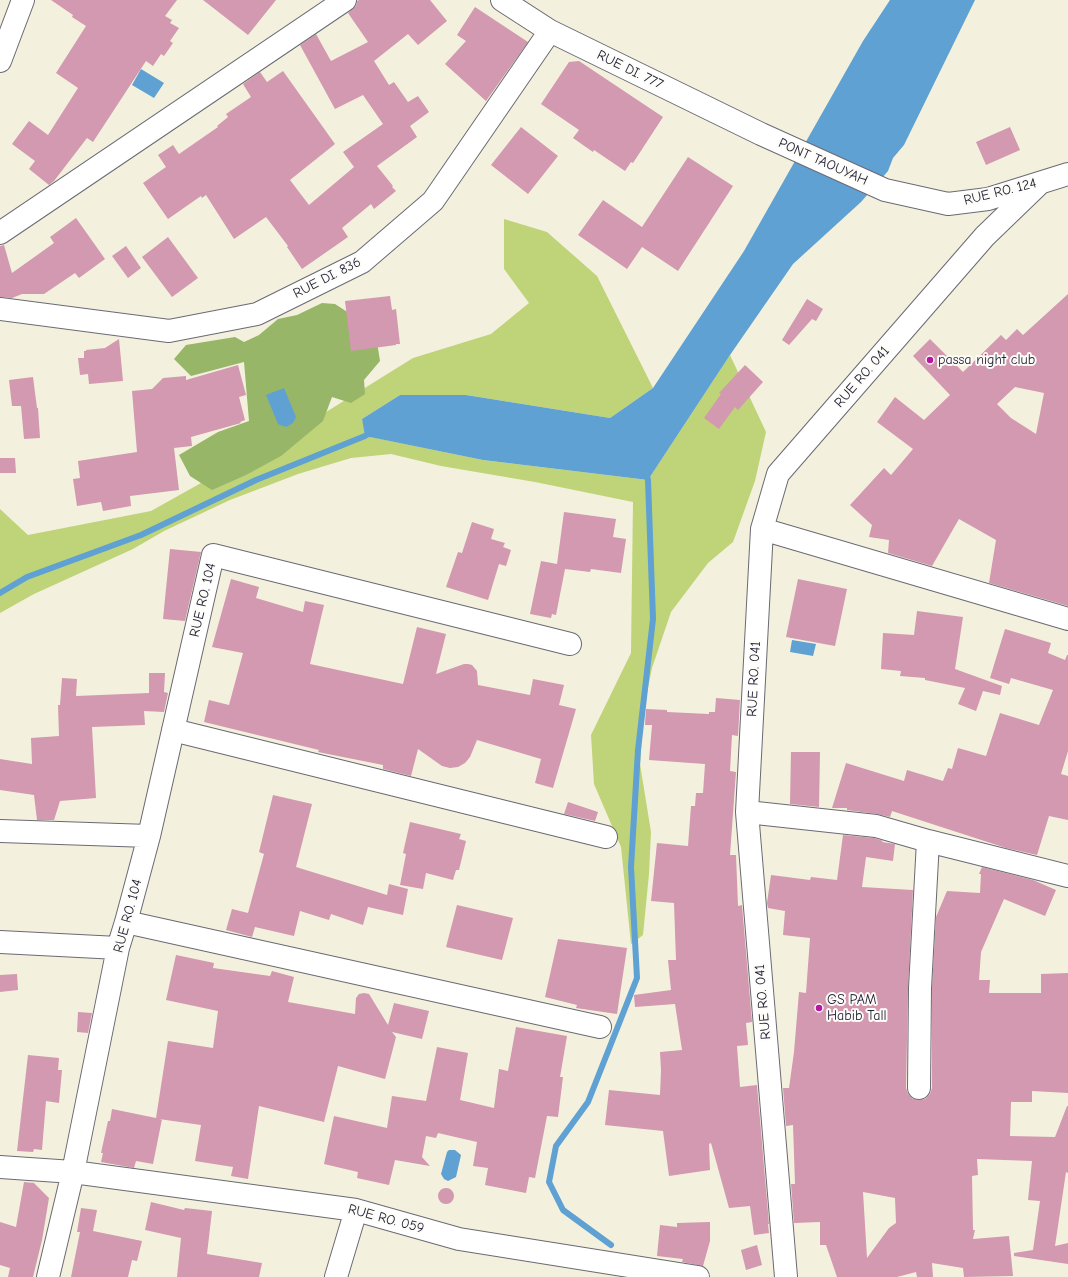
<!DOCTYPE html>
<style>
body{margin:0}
canvas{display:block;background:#f3f0dd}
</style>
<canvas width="1068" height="1277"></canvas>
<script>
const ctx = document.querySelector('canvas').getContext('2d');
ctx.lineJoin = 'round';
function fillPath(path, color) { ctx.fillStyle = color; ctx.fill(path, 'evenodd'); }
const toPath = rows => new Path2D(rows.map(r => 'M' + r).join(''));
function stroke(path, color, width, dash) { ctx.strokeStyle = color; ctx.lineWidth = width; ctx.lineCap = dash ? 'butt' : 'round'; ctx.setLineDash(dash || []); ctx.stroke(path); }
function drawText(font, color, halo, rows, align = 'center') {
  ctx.font = font + ' "Comic Neue",sans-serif'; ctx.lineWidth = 4; ctx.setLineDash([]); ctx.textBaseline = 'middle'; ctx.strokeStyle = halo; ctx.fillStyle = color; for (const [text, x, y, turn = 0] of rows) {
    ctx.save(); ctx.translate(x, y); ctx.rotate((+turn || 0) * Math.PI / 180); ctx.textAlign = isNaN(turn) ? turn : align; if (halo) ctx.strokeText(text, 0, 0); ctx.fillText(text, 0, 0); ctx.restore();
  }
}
fillPath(toPath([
 [504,219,547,232,597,276,653,388,610,418,466,395,400,395,362,419,366,436,483,460,648,480,730,355,766,432,755,481,733,542,708,563,671,612,652,668,644,708,640,764,651,832,649,874,643,935,631,944,621,847,594,784,591,735,631,653,633,502,535,482,441,466,391,454,351,458,298,474,230,500,164,531,133,549,34,594,0,613,0,509,28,535,151,511,310,422,413,358,491,334,529,303,504,269]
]), '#bfd478');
fillPath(toPath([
 [322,303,335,304,352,315,377,342,380,361,364,380,365,394,351,403,332,397,323,421,281,456,246,475,212,490,190,476,179,455,218,432,249,421,244,362,191,376,174,359,186,345,235,337,244,342,259,335,278,319,297,315]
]), '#97b668');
fillPath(toPath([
 [890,0,975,0,904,145,893,158,888,171,861,202,793,264,730,355,648,480,483,460,365,436,362,419,400,395,466,395,610,418,653,388,744,251,863,41],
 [141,69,164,83,154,98,132,85],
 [284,388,296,417,293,423,286,427,278,424,266,395],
 [792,640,816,644,813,656,790,652],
 [449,1150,455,1150,461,1155,456,1177,448,1181,444,1179,441,1174,447,1152]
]), '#5ea1d2');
stroke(toPath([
 [0,593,27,577,141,535,256,480,365,436,372,432],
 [611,1245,563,1210,549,1182,556,1146,588,1102,637,978,631,867,638,750,653,619,648,480,646,472]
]), '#5ea1d2', 6);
fillPath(toPath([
 [51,0,177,0,165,16,172,20,170,23,179,28,170,41,173,43,164,56,161,54,153,66,146,61,93,142,87,138,54,181,49,185,29,169,35,161,12,144,29,121,48,135,78,88,56,73,86,26,72,17,73,15],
 [203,0,276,0,248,35],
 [359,0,430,0,447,21,418,45,408,34,374,61,389,85,394,82,408,102,418,96,429,112,410,126,417,137,377,166,393,186,392,187,396,191,374,209,371,204,342,228,348,237,302,269,287,247,288,246,266,217,234,239,206,195,202,198,201,196,168,219,143,183,166,167,158,155,173,145,179,154,218,127,217,126,228,117,226,114,251,97,243,84,260,72,267,82,283,71,335,144,290,180,309,205,354,167,343,152,383,124,363,95,335,109,300,45,316,34,331,61,368,42,348,13,356,6,357,1],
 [475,7,528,42,486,101,445,64,466,41,457,35],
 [579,61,663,117,633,163,631,162,625,171,594,150,593,152,573,138,579,130,541,104,569,62],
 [521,127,558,156,528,194,491,165],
 [1010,127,1020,150,986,165,976,142],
 [688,157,733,186,678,271,642,247,627,269,578,235,603,200,642,227],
 [76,218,105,259,79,278,75,273,44,294,22,294,12,298,0,297,0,246,4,245,12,273,54,243,50,237],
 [168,237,198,278,172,297,142,257],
 [126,246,141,268,128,278,112,256],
 [1068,294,1068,606,989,583,996,540,959,519,932,566,888,553,889,540,869,537,872,525,850,505,884,468,891,475,913,449,877,422,895,397,924,420,950,395,913,356,930,339,963,372,1001,335,1006,340,1017,329,1023,335],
 [1015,387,1044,393,1036,434,1011,418,997,404],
 [390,296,392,310,396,309,400,344,396,344,396,345,351,351,345,301],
 [807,299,823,309,816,321,812,319,789,345,782,340],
 [119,339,123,381,89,384,88,374,80,375,78,358,84,358,84,351,86,351,86,350,105,348],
 [238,365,246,395,239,397,245,420,240,422,241,423,191,437,192,446,174,448,179,490,130,496,131,506,103,511,101,502,77,506,73,479,80,478,78,461,137,452,132,391,152,389,163,378,186,376,186,380],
 [745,365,763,382,738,410,735,407,719,429,704,418,721,394,719,393],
 [33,377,37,408,38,408,40,438,24,439,21,406,12,406,9,380],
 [0,458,15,458,16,473,0,473],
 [564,512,616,519,613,537,626,539,621,573,591,569,590,572,565,569,556,615,552,614,551,618,530,614,541,561,557,564],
 [472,522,494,529,491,539,505,543,503,547,511,550,506,566,499,564,488,600,446,587,458,552,462,553],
 [170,549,201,552,185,621,163,619],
 [231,579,259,587,256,598,303,612,305,601,324,605,310,664,403,684,417,627,446,634,436,674,464,664,468,664,472,665,477,671,478,685,530,695,533,679,564,685,559,705,576,709,553,788,535,783,541,759,477,740,470,757,465,763,458,767,450,768,442,766,418,749,411,776,383,769,383,765,318,752,319,750,204,722,209,700,229,705,243,653,212,647],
 [798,579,847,589,835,646,786,637],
 [917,611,963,617,955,669,1002,686,1000,695,983,691,976,711,958,704,965,688,925,680,925,678,900,676,901,671,881,669,883,633,914,635],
 [1005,629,1051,643,1048,653,1065,660,1067,655,1068,655,1068,751,1061,774,1068,776,1068,820,1049,816,1037,855,1006,848,892,811,890,817,877,814,847,810,847,808,832,808,846,763,904,781,907,770,943,781,948,768,952,769,958,748,986,756,1000,713,1039,725,1053,690,1011,678,1009,684,990,678],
 [149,673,165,673,164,692,168,693,164,712,144,711,145,725,92,727,96,798,60,801,54,820,37,820,34,795,0,790,0,759,32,764,31,738,59,736,58,705,60,705,62,678,77,679,76,696,149,693],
 [716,698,740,700,738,736,732,735,730,771,736,772,730,855,736,855,738,906,742,905,752,1022,746,1023,748,1045,737,1046,740,1087,757,1085,769,1224,768,1224,769,1233,754,1235,750,1206,729,1208,711,1143,709,1144,710,1170,669,1176,663,1131,605,1125,609,1090,660,1095,661,1070,660,1052,682,1050,675,1004,635,1007,634,995,671,990,668,960,676,960,674,903,651,901,657,843,688,846,691,806,695,806,696,793,703,793,705,764,649,760,652,725,645,725,646,709,667,710,667,712,709,714,709,712,715,712],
 [791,752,820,752,819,807,790,804],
 [273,795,312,804,296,867,387,895,389,884,408,889,403,915,368,907,363,925,331,914,329,920,300,911,294,936,255,927,252,937,226,930,232,909,248,913,264,854,259,852],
 [568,802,598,812,595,821,564,814],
 [410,822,461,834,459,839,466,841,459,870,456,870,453,880,426,873,423,889,400,885,406,854,403,853],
 [843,835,874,838,883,841,882,842,895,844,893,861,866,857,862,887,913,890,908,988,906,1088,908,1094,913,1099,918,1100,925,1099,930,1094,932,1088,932,988,936,917,947,891,980,893,981,874,979,874,982,867,1033,880,1056,890,1045,916,1004,899,981,952,979,980,990,980,989,993,1041,993,1041,974,1068,973,1068,1093,1032,1091,1032,1102,1011,1102,1010,1136,1055,1137,1067,1106,1068,1106,1068,1173,1066,1172,1055,1246,1068,1243,1068,1264,1014,1256,1014,1253,1033,1250,1040,1201,1028,1200,1032,1161,977,1159,978,1175,972,1176,973,1230,975,1230,973,1239,1009,1236,1013,1276,964,1277,963,1268,932,1263,933,1277,917,1277,916,1272,897,1277,837,1277,826,1245,820,1245,820,1222,794,1223,791,1184,795,1184,793,1125,786,1126,783,1088,789,1088,794,1052,799,992,806,993,810,938,783,935,785,911,768,908,767,903,771,875,810,880,811,877,837,880],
 [863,1192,895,1198,896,1223,889,1228,867,1258],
 [457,905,513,918,502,960,446,947],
 [558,939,627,948,617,1014,576,1008,577,1005,545,997],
 [176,955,214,963,213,968,270,976,272,971,294,977,288,1002,355,1014,356,998,359,994,364,993,369,994,388,1025,394,1003,429,1011,422,1039,392,1032,396,1037,385,1079,338,1066,324,1122,259,1106,248,1179,231,1176,233,1167,195,1161,201,1125,159,1119,162,1119,153,1164,136,1161,134,1168,101,1162,103,1153,101,1153,108,1121,110,1121,112,1109,156,1118,168,1041,213,1048,218,1011,166,1000],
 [17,974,18,990,0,992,0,975],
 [78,1012,92,1013,88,1033,77,1032],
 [516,1027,567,1036,560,1077,563,1077,558,1117,547,1116,535,1178,529,1177,526,1193,485,1185,488,1168,473,1166,477,1142,438,1133,436,1138,426,1136,422,1157,430,1166,395,1160,389,1185,357,1178,358,1172,324,1164,334,1116,387,1128,392,1096,426,1101,437,1047,468,1053,460,1100,494,1108,499,1069,508,1071],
 [28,1055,59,1058,58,1070,62,1070,59,1103,46,1101,42,1150,34,1149,33,1152,17,1151],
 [24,1182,34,1183,49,1198,42,1240,33,1277,8,1277,10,1268,0,1265,0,1222,16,1227],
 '438 1196a8 8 0 1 1 16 0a8 8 0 1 1-16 0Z',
 [151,1202,184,1210,185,1208,212,1211,207,1254,262,1263,259,1277,177,1277,181,1238,145,1230],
 [81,1208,97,1210,93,1231,142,1241,137,1261,132,1260,128,1277,71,1277,80,1232,77,1232],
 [710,1222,710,1241,703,1266,682,1262,683,1259,657,1256,660,1225,677,1227,677,1223],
 [757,1245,762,1265,746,1270,741,1250]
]), '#d299b0');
const minor = toPath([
 [502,0,550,31,761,134,885,190,948,204,988,199,1068,174],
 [0,61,23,0],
 [0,233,345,0],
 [0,309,169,331,257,314,362,262,433,201,550,31],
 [762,529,1068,619],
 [173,730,606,837],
 [747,812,876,826,928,841,1068,876],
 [0,831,149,836],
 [126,922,600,1027],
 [0,942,118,948],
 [919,1088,920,988,928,841],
 [0,1167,73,1172,356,1210,459,1239,698,1277],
 [48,1277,73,1172,118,948,126,922,149,836,213,555,570,644],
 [336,1277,356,1210],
 [786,1277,747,812,762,529,778,474,985,236,1040,183]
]);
stroke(minor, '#6b6a74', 24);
stroke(minor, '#fff', 22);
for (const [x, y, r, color] of [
 [930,360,4,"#b5179e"],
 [819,1008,4,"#b5179e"]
]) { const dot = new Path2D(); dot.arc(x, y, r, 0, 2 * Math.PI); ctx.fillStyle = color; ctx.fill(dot); stroke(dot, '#fdfcf7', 1.5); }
drawText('14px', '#22223b', '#fdfcf7', [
 ["RUE DI. 777",630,70,26],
 ["PONT TAOUYAH",823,162,24],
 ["RUE RO. 124",1000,192,-14],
 ["RUE DI. 836",327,278,-27],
 ["RUE RO. 041",862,377,-49],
 ["RUE RO. 104",203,600,-77],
 ["RUE RO. 041",754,679,-87],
 ["RUE RO. 104",128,916,-75],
 ["RUE RO. 041",763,1002,-95],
 ["RUE RO. 059",386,1219,15]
]);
drawText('14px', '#22223b', '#fdfcf7', [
 ["passa night club",938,360],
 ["GS PAM",827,1000],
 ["Habib Tall",827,1016]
], 'left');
</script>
